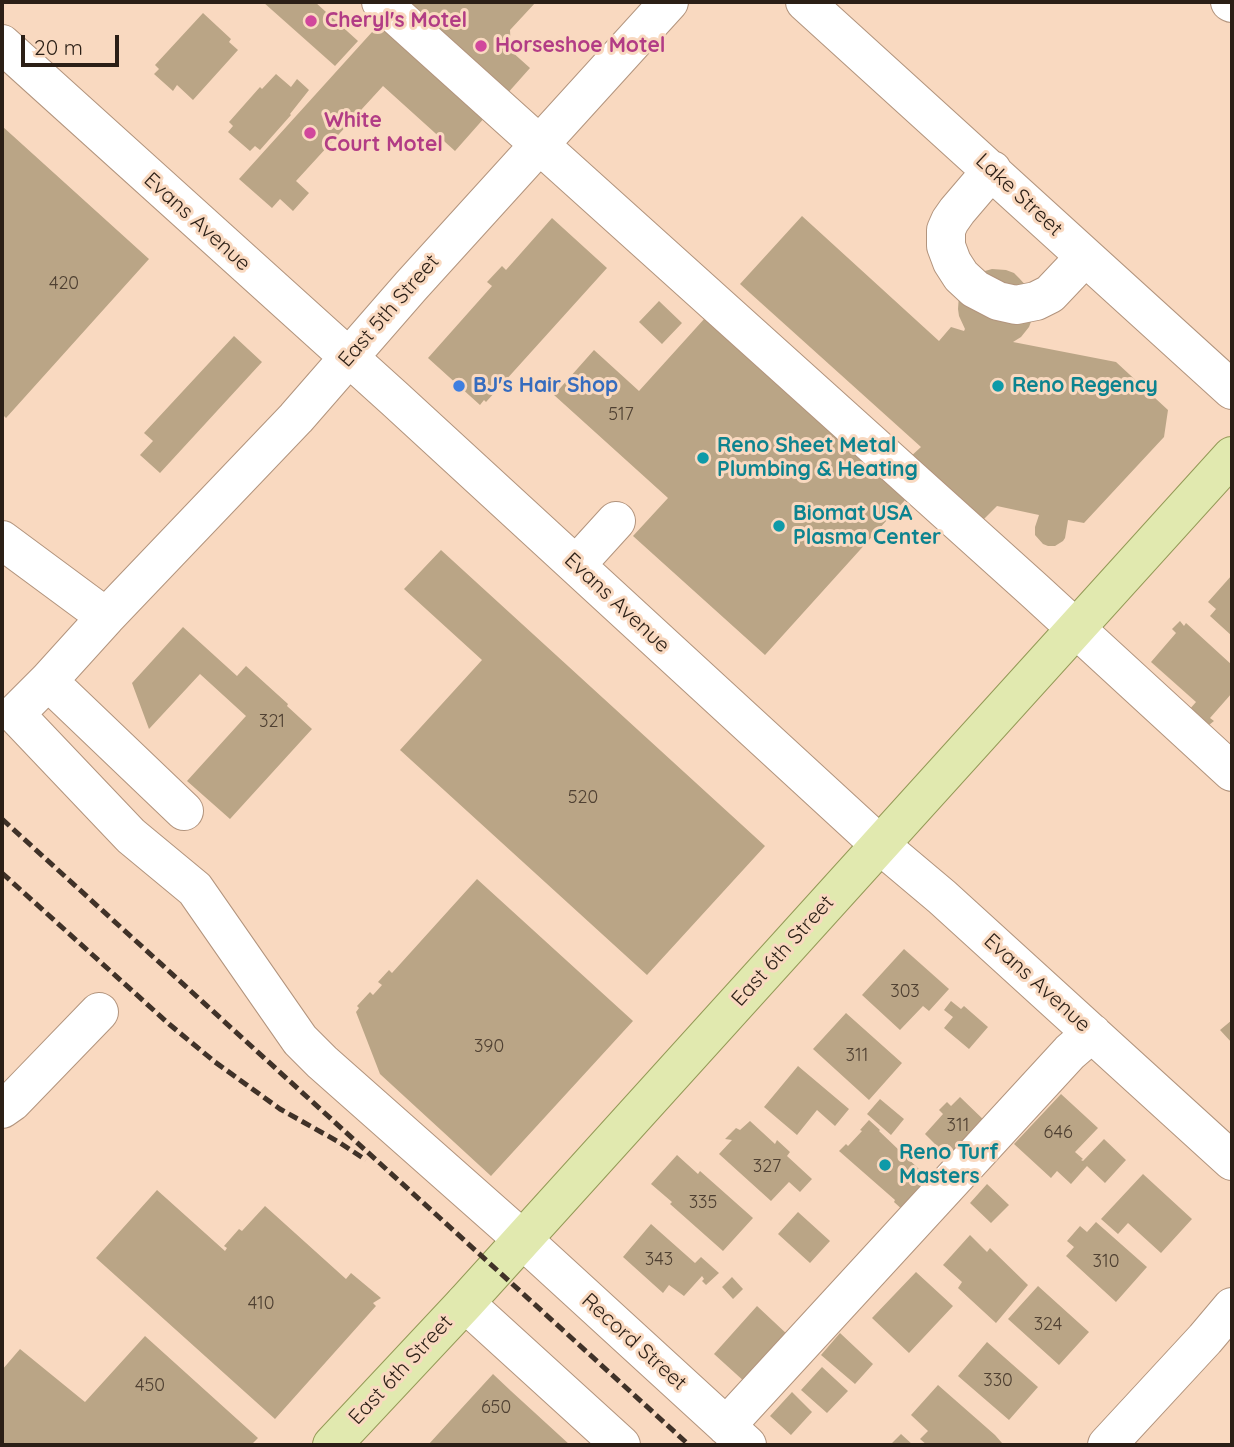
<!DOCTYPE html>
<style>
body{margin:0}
#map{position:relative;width:1234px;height:1447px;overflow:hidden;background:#f9d9c0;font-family:Quicksand,sans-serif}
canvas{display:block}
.frame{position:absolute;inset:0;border:4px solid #2b1f16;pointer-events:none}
.scale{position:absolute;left:21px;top:35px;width:98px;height:32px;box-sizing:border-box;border:4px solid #2b1f16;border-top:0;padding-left:9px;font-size:21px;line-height:24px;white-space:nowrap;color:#2b1f16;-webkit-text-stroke:5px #f9d9c0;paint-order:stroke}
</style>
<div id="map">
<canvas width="1234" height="1447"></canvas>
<div class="frame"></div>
<div class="scale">20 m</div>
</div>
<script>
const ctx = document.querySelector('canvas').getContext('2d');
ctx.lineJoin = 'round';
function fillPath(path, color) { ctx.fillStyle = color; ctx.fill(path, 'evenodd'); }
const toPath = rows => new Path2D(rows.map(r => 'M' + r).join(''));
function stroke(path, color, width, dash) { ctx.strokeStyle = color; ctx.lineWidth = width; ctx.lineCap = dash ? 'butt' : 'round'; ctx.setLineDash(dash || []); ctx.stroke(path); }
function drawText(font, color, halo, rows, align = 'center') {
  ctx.font = font + ' Quicksand,sans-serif'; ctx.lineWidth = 6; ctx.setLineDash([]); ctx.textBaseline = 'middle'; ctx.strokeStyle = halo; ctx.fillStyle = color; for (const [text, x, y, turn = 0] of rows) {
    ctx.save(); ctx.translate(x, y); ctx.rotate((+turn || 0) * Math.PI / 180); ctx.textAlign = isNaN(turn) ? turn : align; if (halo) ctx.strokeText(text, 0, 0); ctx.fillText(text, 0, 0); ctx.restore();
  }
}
fillPath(toPath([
 [263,2,315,2,358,41,335,66],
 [403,2,536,2,510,30,511,51,530,68,506,95],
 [203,13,231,39,229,42,238,50,193,100,177,85,173,91,154,74,159,69,155,65],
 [382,21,486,116,455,151,383,86,296,181,309,193,293,211,280,199,272,208,239,179],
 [276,74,291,87,297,79,309,90,290,114,291,115,260,150,255,146,250,151,228,132,233,126,229,122,260,87,262,89],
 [2,126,149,259,6,418,2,414],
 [802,216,939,341,951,327,964,331,965,329,959,316,958,309,959,295,978,273,992,269,1006,270,1014,273,1019,278,1029,289,1034,314,1029,327,1021,337,1013,342,1116,362,1168,410,1164,437,1084,523,1068,520,1065,538,1063,541,1055,546,1048,546,1043,544,1035,535,1035,527,1039,515,997,506,981,522,909,458,921,447,740,284],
 [552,218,607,268,486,402,484,400,480,405,428,358,492,286,487,282,502,266,506,270],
 [659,301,682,323,662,344,639,322],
 [705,318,906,499,765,655,633,536,668,498,554,395,594,350,639,391],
 [234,336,262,362,160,473,140,455,153,441,144,433],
 [441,550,765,846,647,975,400,750,482,660,404,589],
 [1232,575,1232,636,1210,616,1216,609,1208,602],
 [1180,621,1184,626,1186,623,1232,665,1232,693,1210,718,1214,721,1209,725,1189,710,1196,702,1151,662,1176,633,1172,629],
 [183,627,237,676,246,666,288,704,287,706,312,729,230,819,187,781,246,716,200,674,149,729,132,683],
 [477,879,633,1021,491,1176,380,1074,356,1012,359,1008,357,1006,370,992,373,995,382,985,378,982,389,970,392,973],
 [904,949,949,989,929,1011,923,1006,900,1030,862,995],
 [951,1001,961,1009,964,1006,988,1027,969,1049,944,1028,953,1017,944,1010],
 [846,1013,902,1063,869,1100,813,1049],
 [1232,1020,1232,1043,1220,1030],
 [798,1066,849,1109,835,1126,817,1110,797,1135,764,1107],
 [1061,1094,1098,1128,1075,1152,1083,1159,1081,1160,1083,1161,1104,1139,1126,1160,1105,1183,1087,1166,1071,1184,1057,1171,1051,1178,1014,1144],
 [960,1097,987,1123,958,1154,947,1144,945,1147,943,1145,940,1149,925,1134,943,1114,939,1110,947,1102,951,1106],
 [880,1099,904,1119,891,1135,867,1114],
 [869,1120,880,1130,879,1131,922,1172,925,1170,935,1179,905,1212,894,1202,895,1200,839,1151,846,1144,848,1146,862,1131,860,1130],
 [750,1121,775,1144,777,1140,790,1152,787,1156,812,1179,800,1192,789,1182,771,1201,719,1154,732,1140,725,1139,736,1128,740,1130],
 [677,1155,698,1174,700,1171,753,1218,723,1251,670,1204,672,1202,651,1184],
 [1143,1174,1192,1219,1161,1253,1128,1223,1118,1234,1101,1219],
 [987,1184,1009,1205,991,1223,970,1203],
 [157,1190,225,1251,227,1248,224,1246,239,1229,242,1231,265,1206,346,1279,351,1273,381,1298,373,1303,376,1306,275,1419,96,1258],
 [798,1212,830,1241,810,1263,778,1234],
 [1096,1222,1147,1267,1116,1302,1066,1256,1074,1247,1067,1241,1080,1226,1087,1232],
 [651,1224,695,1263,701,1257,719,1273,706,1285,702,1281,704,1279,702,1276,684,1296,669,1285,663,1293,623,1257],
 [970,1235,987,1252,990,1248,1028,1285,996,1323,958,1288,962,1282,943,1265],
 [916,1272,953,1306,909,1353,872,1318],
 [732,1277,743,1289,733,1299,722,1287],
 [1038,1286,1089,1332,1059,1365,1008,1319],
 [757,1306,789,1336,746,1383,714,1354],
 [840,1333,873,1364,855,1384,821,1355],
 [145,1336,258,1438,251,1445,2,1445,2,1370,20,1349,85,1402],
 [987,1342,1038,1387,1009,1420,958,1376],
 [822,1367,848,1391,827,1413,801,1390],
 [493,1374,511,1391,570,1445,428,1445],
 [938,1385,995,1435,1002,1443,1000,1445,927,1445,920,1439,928,1431,911,1415],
 [792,1392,812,1412,791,1435,770,1416],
 [901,1434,913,1445,890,1445]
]), '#baa586');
const minor = toPath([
 [381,2,1035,591,1232,772],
 [669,2,411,286,296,418,106,617,48,681,15,714,131,836,195,889,300,1040,322,1062,522,1239,747,1445],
 [805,2,1232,390],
 [1230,2,1232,3],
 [2,44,395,399,879,844,942,897,1232,1161],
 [992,170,957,211,950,221,946,230,946,246,952,262,961,276,975,289,998,301,1016,305,1036,301,1050,294,1085,257],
 [2,540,106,617],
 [576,565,616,521],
 [48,681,184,811],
 [2,1109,12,1102,99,1012],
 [465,1303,621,1445],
 [726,1426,1070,1052,1092,1033],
 [1107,1445,1205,1339,1232,1307]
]);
const major = toPath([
 [332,1445,465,1303,1232,456]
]);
stroke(minor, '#b2947d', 40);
stroke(major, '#949956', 40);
stroke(minor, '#fff', 38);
stroke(major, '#e1e9af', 38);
stroke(toPath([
 [2,819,689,1445],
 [2,873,169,1024,215,1062,280,1109,337,1141,366,1160]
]), '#403228', 5, [10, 5]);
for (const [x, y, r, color] of [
 [311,21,7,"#d1479c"],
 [481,46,7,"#d1479c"],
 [310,133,7,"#d1479c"],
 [459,386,7,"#3f7fe0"],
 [998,386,7,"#0f9aa8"],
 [703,458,7,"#0f9aa8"],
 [779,526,7,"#0f9aa8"],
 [885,1165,7,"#0f9aa8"]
]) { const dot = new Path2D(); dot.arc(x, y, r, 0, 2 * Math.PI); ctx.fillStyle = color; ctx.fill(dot); stroke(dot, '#f9d9c0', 2.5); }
drawText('18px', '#4f4032', null, [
 ["420",64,284],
 ["517",621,415],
 ["321",272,722],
 ["520",583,798],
 ["303",905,992],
 ["390",489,1047],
 ["311",857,1056],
 ["311",958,1126],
 ["646",1058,1133],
 ["327",767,1167],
 ["335",703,1203],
 ["343",659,1260],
 ["310",1106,1262],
 ["410",261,1304],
 ["324",1048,1325],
 ["330",998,1381],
 ["450",150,1386],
 ["650",496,1408]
]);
drawText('bold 21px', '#b23c85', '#f9d9c0', [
 ["Cheryl's Motel",325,21],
 ["Horseshoe Motel",495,46],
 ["White",324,121],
 ["Court Motel",324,145]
], 'left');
drawText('21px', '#2b1f16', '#f9d9c0', [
 ["Lake Street",1019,195,43],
 ["Evans Avenue",197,222,42],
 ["East 5th Street",389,311,-49],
 ["Evans Avenue",617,603,43],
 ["East 6th Street",783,951,-48],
 ["Evans Avenue",1037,983,42],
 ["Record Street",634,1342,42],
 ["East 6th Street",401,1370,-47]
]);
drawText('bold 21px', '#366cbe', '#f9d9c0', [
 ["BJ's Hair Shop",473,386]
], 'left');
drawText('bold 21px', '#0d838f', '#f9d9c0', [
 ["Reno Regency",1012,386],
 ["Reno Sheet Metal",717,446],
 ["Plumbing & Heating",717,470],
 ["Biomat USA",793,514],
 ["Plasma Center",793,538],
 ["Reno Turf",899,1153],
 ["Masters",899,1177]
], 'left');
</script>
